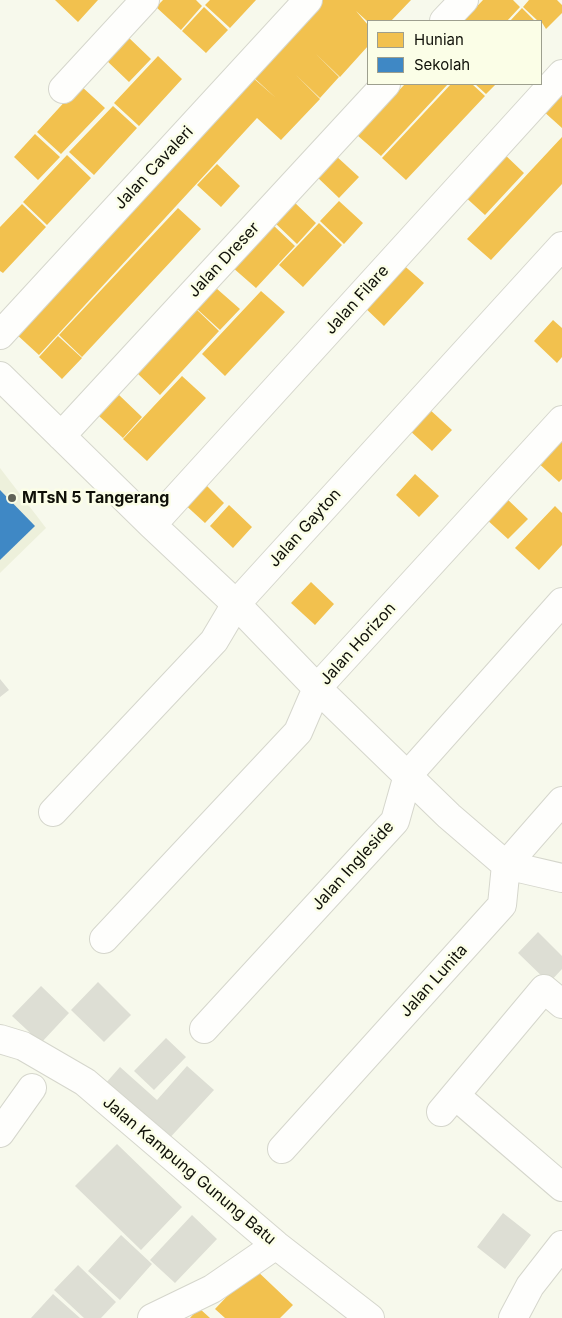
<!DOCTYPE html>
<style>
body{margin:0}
#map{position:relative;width:562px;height:1318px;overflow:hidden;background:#f7f9ec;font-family:Inter,sans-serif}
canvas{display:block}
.legend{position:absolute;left:367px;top:20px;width:175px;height:65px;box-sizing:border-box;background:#fbfee7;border:1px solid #9d9f8e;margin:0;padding:6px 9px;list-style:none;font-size:15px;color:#0f1008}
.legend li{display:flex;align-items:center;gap:10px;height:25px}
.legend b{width:25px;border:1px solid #9d9f8e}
</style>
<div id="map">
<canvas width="562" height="1318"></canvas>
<ul class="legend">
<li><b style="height:14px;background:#f2c14e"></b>Hunian</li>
<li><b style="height:14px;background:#3f88c5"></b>Sekolah</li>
</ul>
</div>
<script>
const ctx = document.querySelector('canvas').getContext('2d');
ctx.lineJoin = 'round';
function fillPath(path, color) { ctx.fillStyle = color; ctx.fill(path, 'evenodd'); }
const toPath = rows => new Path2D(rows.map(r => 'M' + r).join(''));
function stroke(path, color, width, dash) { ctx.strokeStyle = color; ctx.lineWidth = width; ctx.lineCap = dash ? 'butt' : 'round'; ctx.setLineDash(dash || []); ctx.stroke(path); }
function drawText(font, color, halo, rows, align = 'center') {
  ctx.font = font + ' Inter,sans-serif'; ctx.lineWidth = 5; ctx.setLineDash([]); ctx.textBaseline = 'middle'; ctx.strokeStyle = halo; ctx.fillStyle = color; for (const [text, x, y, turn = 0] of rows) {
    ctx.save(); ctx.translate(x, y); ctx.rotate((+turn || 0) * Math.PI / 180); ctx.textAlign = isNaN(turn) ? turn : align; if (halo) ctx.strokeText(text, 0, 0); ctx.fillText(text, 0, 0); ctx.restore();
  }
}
fillPath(toPath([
 [0,468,46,528,0,573]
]), '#edf0db');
fillPath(toPath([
 [55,0,98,0,78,22],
 [163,0,196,0,202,6,181,30,156,7],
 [210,0,256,0,230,28,205,5],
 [323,0,411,0,391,21,367,21,356,11,368,25,368,46,340,77,316,54,339,77,320,98,296,75,320,99,281,140,257,118,39,355,15,333,252,77,276,98,252,76],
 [483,0,513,0,520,7,507,21,463,21],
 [529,0,557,0,562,5,562,13,546,29,541,21,538,21,523,7],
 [204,7,228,30,206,53,182,31],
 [522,8,535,21,510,21],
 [127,36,151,59,129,82,105,59],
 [158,56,182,79,139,126,114,103],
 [405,84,448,84,381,156,357,135],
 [451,84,472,84,485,96,406,180,382,158],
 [475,84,496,84,486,94],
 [80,85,105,108,61,154,37,132],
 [562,88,562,128,542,110],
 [113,106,137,128,94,175,69,152],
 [35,134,60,157,38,180,14,157],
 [562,137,562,184,491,260,467,239],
 [501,151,524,173,485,215,462,194],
 [67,155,91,178,47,225,23,202],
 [335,155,359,177,339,198,316,176],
 [217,164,240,186,221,207,197,185],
 [293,201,316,223,297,244,274,222],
 [339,201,363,223,344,244,320,221],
 [22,204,46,227,3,273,0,271,0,227],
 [178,208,201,229,82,357,59,335],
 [319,223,342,245,303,287,279,265],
 [272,224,295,246,256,288,232,267],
 [400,262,424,283,384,326,361,304],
 [216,288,240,309,220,330,197,309],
 [261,291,285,312,225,376,202,354],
 [196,309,219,331,160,395,137,373],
 [553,320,562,328,562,357,557,363,534,341],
 [58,336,82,358,62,379,39,357],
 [182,376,206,398,147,461,123,439],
 [119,395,142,417,123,438,99,416],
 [428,408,452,430,432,451,408,429],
 [562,431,562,479,559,482,535,460],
 [415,474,439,496,419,517,396,495],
 [201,480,224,503,205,523,181,501],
 [505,497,528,519,508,539,485,518],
 [229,505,252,527,233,548,210,526],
 [555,506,562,513,562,545,539,570,515,548],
 [311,582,334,604,315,625,291,603],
 [254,1268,293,1305,280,1318,225,1318,215,1309],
 [199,1308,210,1318,190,1318]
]), '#f2c14e');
fillPath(toPath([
 [0,490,35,526,0,560]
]), '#3f88c5');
fillPath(toPath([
 [0,679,9,690,0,697],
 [538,932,562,956,562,969,549,983,518,953],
 [98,982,131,1015,104,1042,71,1010],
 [41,986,69,1013,41,1043,12,1016],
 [166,1038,186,1057,154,1090,134,1071],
 [187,1066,214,1090,166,1142,105,1084,120,1067,157,1100],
 [117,1144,182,1207,141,1250,75,1186],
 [503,1213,531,1235,505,1269,477,1247],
 [192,1215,217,1239,175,1283,150,1260],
 [121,1235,152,1264,120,1300,88,1271],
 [78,1265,116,1302,101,1318,84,1318,54,1290],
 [53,1294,80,1318,31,1318]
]), '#ddded4');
const minor = toPath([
 [444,21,464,0],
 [63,89,145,0],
 [0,335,308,0],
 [0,376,152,525,236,604,317,688,449,816,506,865,562,878],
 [61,436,386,84],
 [152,525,562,74],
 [53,812,214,641,236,604,562,246],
 [104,939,298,732,317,688,562,420],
 [204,1029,395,821,408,775,562,602],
 [0,1039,23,1046,85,1082,276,1245,370,1318],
 [456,1096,562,1187],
 [441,1112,544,989,562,1004],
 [0,1133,32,1088],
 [282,1149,502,905,506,865,562,801],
 [152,1318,212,1289,276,1245]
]);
const tertiary = toPath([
 [513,1318,530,1286,562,1245]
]);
stroke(minor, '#d5d6cc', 30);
stroke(tertiary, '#d5d6cc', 30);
stroke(minor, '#fefefc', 28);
stroke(tertiary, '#fefefc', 28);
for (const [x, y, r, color] of [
 [12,498,5,"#606258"]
]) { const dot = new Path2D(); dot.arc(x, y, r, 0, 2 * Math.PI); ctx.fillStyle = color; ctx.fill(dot); stroke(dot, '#fbfee7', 2); }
drawText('16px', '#0f1008', '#fbfee7', [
 ["Jalan Cavaleri",154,168,-47],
 ["Jalan Dreser",224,260,-47],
 ["Jalan Filare",357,300,-48],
 ["Jalan Gayton",305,528,-48],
 ["Jalan Horizon",358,644,-48],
 ["Jalan Ingleside",353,866,-48],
 ["Jalan Lunita",434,981,-48],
 ["Jalan Kampung Gunung Batu",189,1171,40]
]);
drawText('bold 16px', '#0f1008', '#fbfee7', [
 ["MTsN 5 Tangerang",22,498]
], 'left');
</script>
